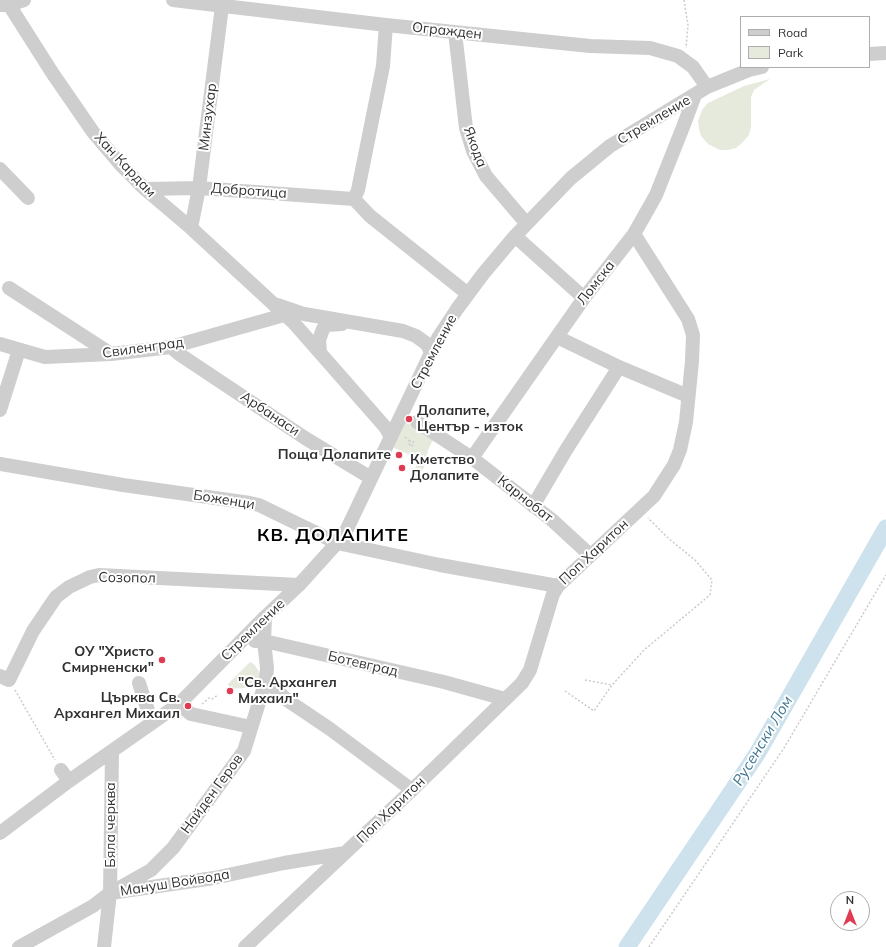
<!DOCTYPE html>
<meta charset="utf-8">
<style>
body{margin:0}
#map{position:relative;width:886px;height:947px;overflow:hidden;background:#fff;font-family:Mulish,sans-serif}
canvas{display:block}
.legend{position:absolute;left:740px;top:16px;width:130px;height:52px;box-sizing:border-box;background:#fff;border:1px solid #adadad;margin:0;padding:5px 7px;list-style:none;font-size:12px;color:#313131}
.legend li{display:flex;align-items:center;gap:8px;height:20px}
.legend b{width:20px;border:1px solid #adadad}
.north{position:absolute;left:830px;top:891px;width:40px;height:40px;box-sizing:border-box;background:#fff;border:1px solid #adadad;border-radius:50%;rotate:0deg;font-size:11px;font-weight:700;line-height:16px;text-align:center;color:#313131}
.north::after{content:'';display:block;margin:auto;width:14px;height:18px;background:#df3c53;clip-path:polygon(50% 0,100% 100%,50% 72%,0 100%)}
</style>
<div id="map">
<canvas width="886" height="947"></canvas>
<ul class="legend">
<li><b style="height:5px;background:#cecece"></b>Road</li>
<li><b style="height:11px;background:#e5eadd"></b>Park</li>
</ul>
<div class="north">N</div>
</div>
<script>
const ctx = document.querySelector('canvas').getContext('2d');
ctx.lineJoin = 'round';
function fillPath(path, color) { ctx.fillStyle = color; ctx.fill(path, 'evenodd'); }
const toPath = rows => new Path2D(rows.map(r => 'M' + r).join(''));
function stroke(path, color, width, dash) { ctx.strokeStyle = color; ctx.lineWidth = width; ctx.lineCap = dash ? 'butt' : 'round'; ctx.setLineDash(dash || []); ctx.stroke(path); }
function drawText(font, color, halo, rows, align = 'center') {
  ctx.font = font + ' Mulish,sans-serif'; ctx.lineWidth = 4; ctx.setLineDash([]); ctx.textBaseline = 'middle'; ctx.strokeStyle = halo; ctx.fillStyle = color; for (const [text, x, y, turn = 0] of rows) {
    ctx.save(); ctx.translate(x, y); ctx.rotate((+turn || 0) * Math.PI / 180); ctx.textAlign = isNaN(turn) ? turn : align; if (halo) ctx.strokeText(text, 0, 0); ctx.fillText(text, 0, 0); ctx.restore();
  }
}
fillPath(toPath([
 [770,79,754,90,751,97,751,127,749,135,742,143,736,148,728,150,720,150,708,144,701,136,699,129,698,121,702,110,708,103,744,86],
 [404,421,425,433,433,440,428,450,426,463,418,478,412,476,419,459,392,447],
 [250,662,254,664,263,678,257,687,230,689,228,684]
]), '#e5eadd');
stroke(toPath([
 [627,947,757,754,886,528]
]), '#cde2ec', 17);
stroke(toPath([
 [684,0,688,25,686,48],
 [405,437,409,441,409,443,410,446,414,445],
 [409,441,413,441,414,445],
 [585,680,612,685],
 [15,690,55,760],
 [565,691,594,711,612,685,644,650,710,595,712,580,695,560,668,538,648,518],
 [202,704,209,698,212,699,218,695],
 [649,947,784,748,886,575]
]), '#cbcbcb', 1.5, [2, 2]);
stroke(toPath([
 [6,0,53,74,93,132,121,165,145,189,191,228,293,322,379,420,386,428,391,437],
 [173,0,386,25,590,46,650,48,678,56,693,67,707,87],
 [0,5,9,5,24,0],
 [455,32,466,128,473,151,486,176,526,223],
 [869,54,886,53],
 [0,169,28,198],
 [145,189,199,188,354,199],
 [354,199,358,190,383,66,386,25],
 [354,199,370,216,468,294],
 [191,228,199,188,222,6],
 [515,236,584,298],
 [9,288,111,354],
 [278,305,304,314,403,331,416,336,427,344,431,353],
 [557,337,619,367,688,396],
 [0,344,45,357,111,354,171,347,284,315],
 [171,347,179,354,305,438,371,478],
 [320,352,319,340,323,329,327,325,342,324],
 [0,410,19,350],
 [417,422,472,458,552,520,590,555],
 [472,458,584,298,634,234,656,195,683,127,695,95],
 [0,464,123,485,250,503,259,505,337,543,440,565,558,586],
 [533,506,566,450,619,367],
 [255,641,264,641,444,682,505,699],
 [0,676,9,680,33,631,56,597,69,587,90,577,99,575,299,585],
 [266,680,287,700,330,729,412,790],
 [139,683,152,723],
 [179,704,191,714,251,727],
 [61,770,69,781],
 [0,833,69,781,179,704,265,617,299,585,337,543,347,529,438,338,457,309,483,274,515,236,571,178,610,146,707,87,749,70,762,67],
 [119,888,151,870,173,848,244,751,266,680,267,668,264,641,265,617],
 [19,947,93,906,110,893,214,878,284,863,345,853],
 [104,947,110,893,112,752],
 [245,947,412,790,522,683,530,670,553,594,558,586,654,496,674,465,680,450,686,422,692,361,693,335,688,319,634,234]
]), '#cecece', 14);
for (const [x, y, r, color] of [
 [409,419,4,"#df3c53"],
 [399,455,4,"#df3c53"],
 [402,468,4,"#df3c53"],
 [162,660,4,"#df3c53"],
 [230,691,4,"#df3c53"],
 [188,706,4,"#df3c53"]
]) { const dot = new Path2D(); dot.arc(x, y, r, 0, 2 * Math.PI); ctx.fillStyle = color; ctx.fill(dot); stroke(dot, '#fff', 1.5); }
drawText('14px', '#313131', '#fff', [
 ["Огражден",447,31,6],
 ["Минзухар",208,117,-83],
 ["Стремление",654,120,-31],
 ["Якода",475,147,69],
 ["Хан Кардам",125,165,47],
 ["Добротица",249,191,4],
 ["Ломска",596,283,-52],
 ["Свиленград",143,348,-8],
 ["Стремление",434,352,-62],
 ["Арбанаси",270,414,34],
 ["Карнобат",525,499,38],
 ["Боженци",224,500,9],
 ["Поп Харитон",594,552,-43],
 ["Созопол",127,578,1],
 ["Стремление",253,630,-44],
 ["Ботевград",363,664,13],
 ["Найден Геров",212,794,-54],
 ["Поп Харитон",391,810,-44],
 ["Бяла черква",111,825,-90],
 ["Мануш Войвода",175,883,-9]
]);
drawText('bold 14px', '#313131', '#fff', [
 ["Долапите,",417,411],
 ["Център - изток",417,427],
 ["Поща Долапите",391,455,"right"],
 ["Кметство",410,460],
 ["Долапите",410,476],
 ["ОУ \"Христо",154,652,"right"],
 ["Смирненски\"",154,668,"right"],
 ["\"Св. Архангел",238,683],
 ["Михаил\"",238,699],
 ["Църква Св.",180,698,"right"],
 ["Архангел Михаил",180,714,"right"]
], 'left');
drawText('italic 15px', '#417791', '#fff', [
 ["Русенски Лом",763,741,-59]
]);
ctx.letterSpacing = '1px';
drawText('bold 18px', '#000', '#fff', [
 ["КВ. ДОЛАПИТЕ",333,536]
]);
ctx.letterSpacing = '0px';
</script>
